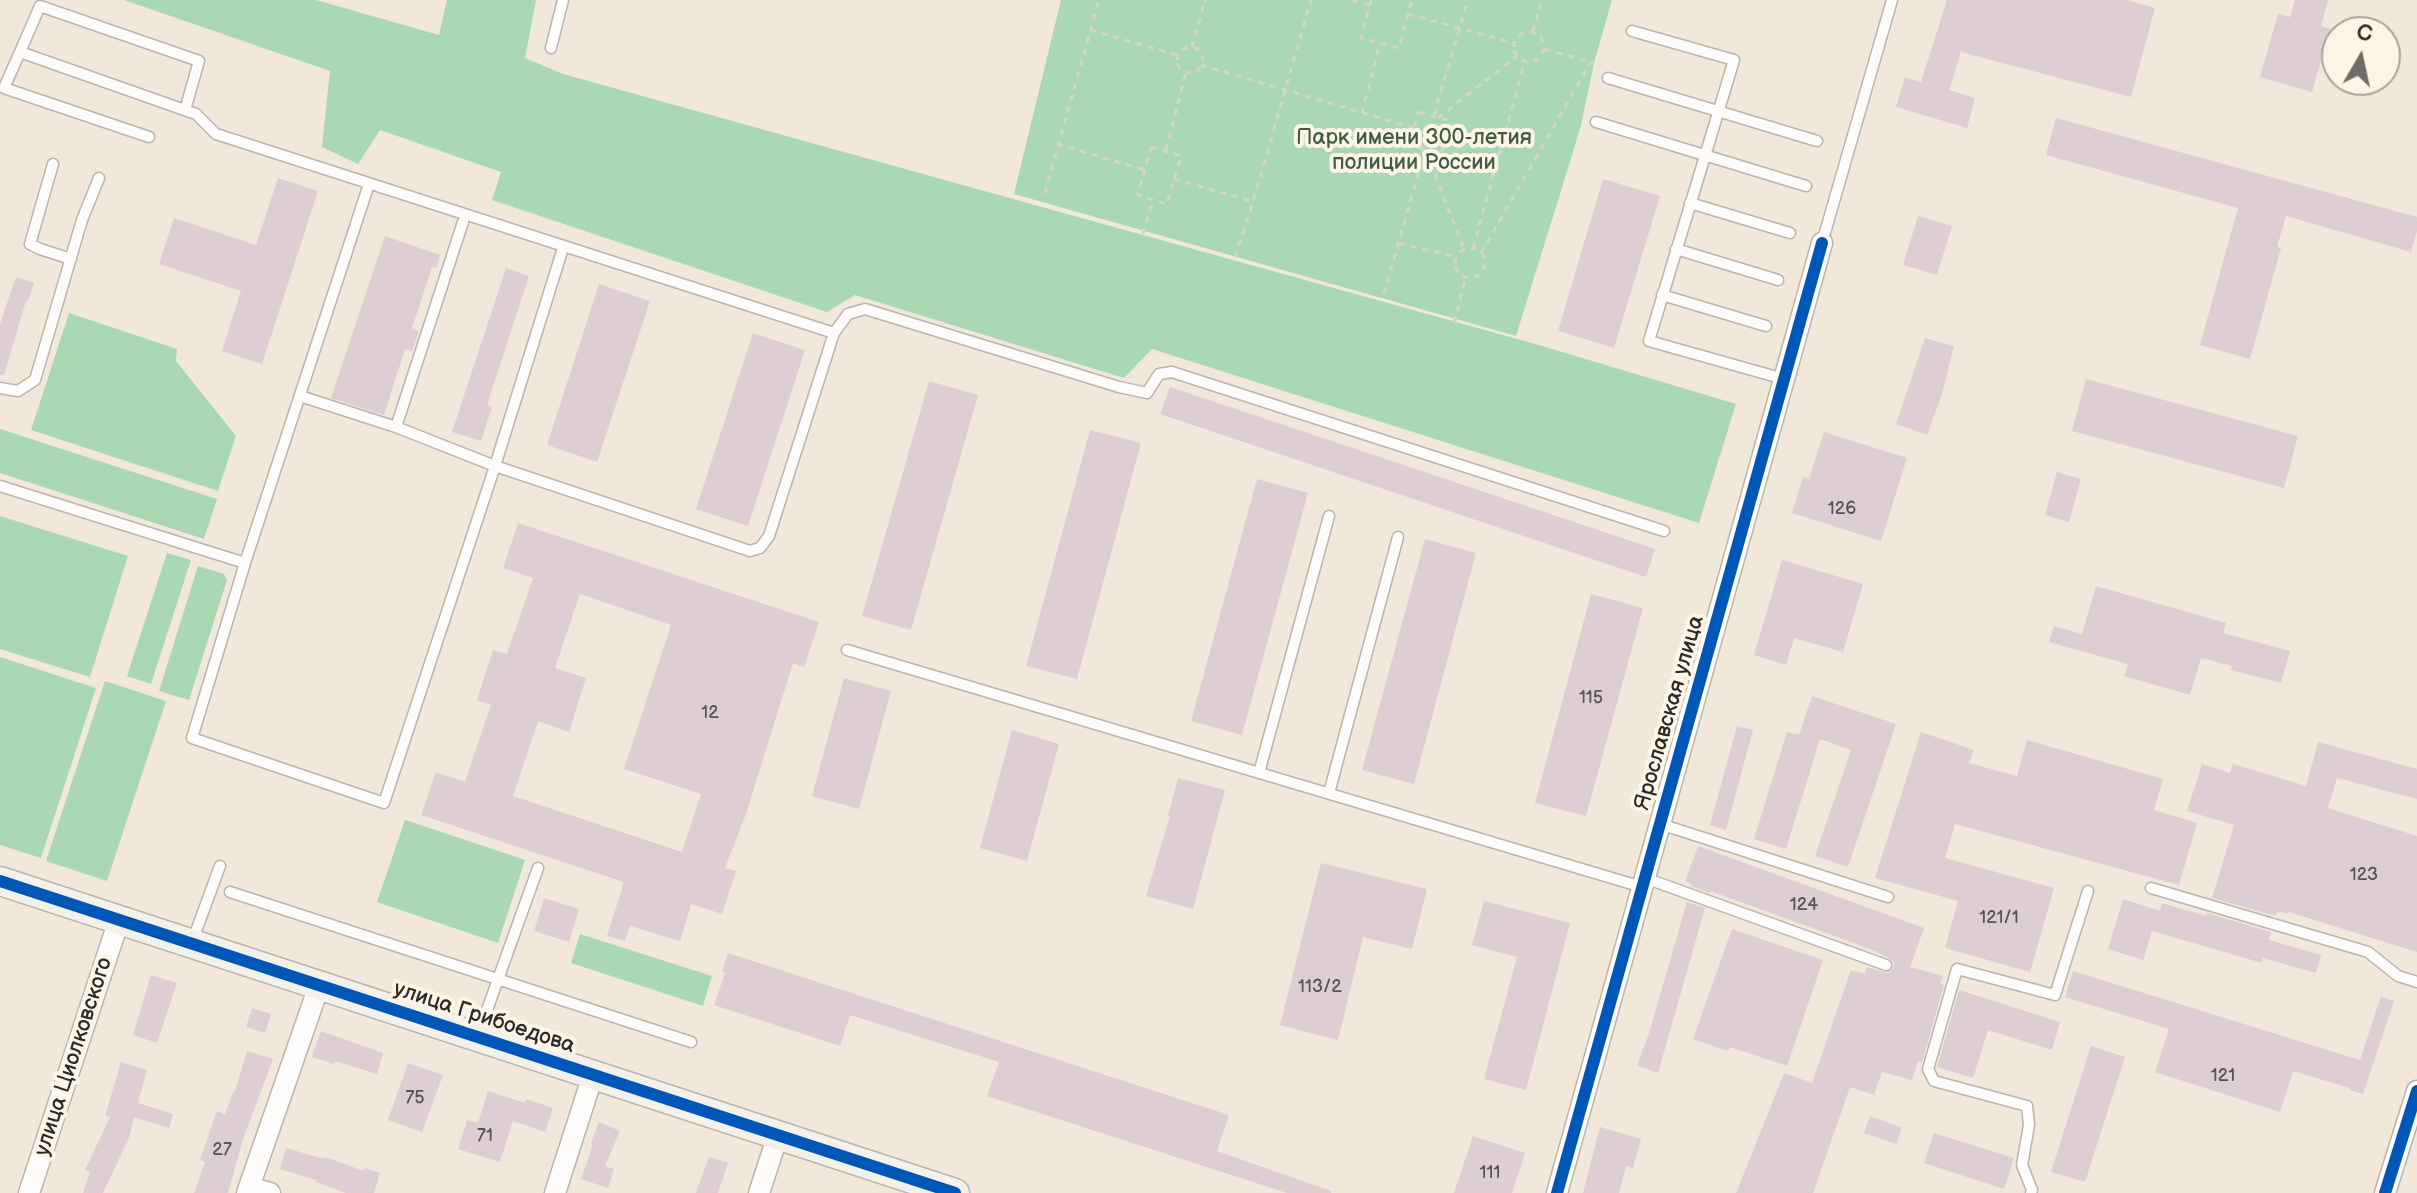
<!DOCTYPE html>
<meta charset="utf-8">
<style>
body{margin:0}
#map{position:relative;width:2417px;height:1193px;overflow:hidden;background:#f1e8db;font-family:"Balsamiq Sans",sans-serif}
canvas{display:block}
.north{position:absolute;left:2321px;top:16px;width:80px;height:80px;box-sizing:border-box;background:#fcf5e5;border:2px solid #a8a49b;border-radius:50%;rotate:9deg;font-size:22px;font-weight:700;line-height:32px;text-align:center;color:#2b2b2b}
.north::after{content:'';display:block;margin:auto;width:28px;height:36px;background:#706d69;clip-path:polygon(50% 0,100% 100%,50% 72%,0 100%)}
</style>
<div id="map">
<canvas width="2417" height="1193"></canvas>
<div class="north">С</div>
</div>
<script>
const ctx = document.querySelector('canvas').getContext('2d');
ctx.lineJoin = 'round';
function fillPath(path, color) { ctx.fillStyle = color; ctx.fill(path, 'evenodd'); }
const toPath = rows => new Path2D(rows.map(r => 'M' + r).join(''));
function stroke(path, color, width, dash) { ctx.strokeStyle = color; ctx.lineWidth = width; ctx.lineCap = dash ? 'butt' : 'round'; ctx.setLineDash(dash || []); ctx.stroke(path); }
function drawText(font, color, halo, rows, align = 'center') {
  ctx.font = font + ' "Balsamiq Sans",sans-serif'; ctx.lineWidth = 8; ctx.setLineDash([]); ctx.textBaseline = 'middle'; ctx.strokeStyle = halo; ctx.fillStyle = color; for (const [text, x, y, turn = 0] of rows) {
    ctx.save(); ctx.translate(x, y); ctx.rotate((+turn || 0) * Math.PI / 180); ctx.textAlign = isNaN(turn) ? turn : align; if (halo) ctx.strokeText(text, 0, 0); ctx.fillText(text, 0, 0); ctx.restore();
  }
}
fillPath(toPath([
 [124,0,316,0,439,35,447,0,536,0,525,58,563,74,1532,343,1736,404,1699,523,1152,349,1124,378,855,295,827,312,492,200,501,172,380,130,358,164,322,147,330,71],
 [1061,0,1612,0,1594,63,1581,126,1516,336,1014,194],
 [69,313,177,349,176,361,236,436,218,491,31,430],
 [0,429,217,499,204,539,0,473],
 [0,516,128,556,90,677,0,649],
 [167,553,191,560,151,684,127,676],
 [198,566,224,574,227,580,189,700,159,691],
 [0,657,96,688,41,858,0,845],
 [105,681,166,701,107,881,46,861],
 [405,820,525,860,498,943,377,902],
 [580,934,712,976,703,1006,571,963]
]), '#aad8b3');
fillPath(toPath([
 [1947,0,2127,0,2155,8,2131,97,1961,52,1949,90,1975,98,1967,128,1896,107,1905,77,1921,82],
 [2295,0,2328,0,2321,26,2330,29,2312,92,2260,77,2278,14,2290,17],
 [2056,118,2417,217,2417,231,2411,252,2286,216,2277,247,2281,248,2250,359,2200,345,2238,208,2046,155],
 [278,178,318,191,262,364,222,351,241,291,159,264,174,218,256,245],
 [1603,179,1660,196,1614,348,1558,331],
 [1918,216,1952,226,1937,275,1903,265],
 [385,236,440,255,436,268,432,267,412,328,419,331,412,351,405,349,384,415,331,398],
 [506,268,529,276,487,405,492,407,481,441,452,432],
 [16,277,34,283,28,301,26,301,4,375,0,375,0,324],
 [599,284,650,301,597,462,547,445],
 [753,333,805,350,748,526,696,509],
 [1925,338,1954,346,1942,394,1927,435,1896,424],
 [2086,379,2298,436,2284,488,2072,431],
 [929,381,978,395,911,630,862,616],
 [1170,387,1655,549,1646,577,1160,414],
 [1090,430,1141,443,1077,679,1026,666],
 [1824,432,1907,458,1881,541,1792,513,1803,477,1809,479],
 [2057,472,2081,479,2069,522,2045,515],
 [1257,479,1308,493,1242,735,1191,721],
 [518,523,819,622,804,667,793,663,746,814,725,868,736,871,722,914,691,904,680,941,630,926,625,941,607,936,624,882,421,815,436,772,465,782,491,705,477,700,493,650,507,654,533,578,503,568],
 [580,594,671,625,624,769,701,794,682,852,513,796,538,721,569,732,586,678,555,668],
 [1425,539,1476,553,1414,784,1362,770],
 [1782,560,1863,584,1843,652,1794,638,1786,665,1754,655],
 [2096,586,2226,623,2223,633,2290,651,2281,683,2231,670,2232,666,2201,658,2190,695,2124,676,2128,664,2049,642,2054,626,2082,634],
 [1591,594,1643,608,1586,816,1535,803],
 [844,678,891,691,859,809,812,796],
 [1812,696,1896,724,1848,867,1815,856,1851,750,1820,739,1786,849,1754,839,1787,732,1799,735],
 [1737,726,1753,730,1726,830,1710,825],
 [1012,730,1059,744,1027,861,980,848],
 [1921,732,1974,750,1969,763,2017,776,2027,740,2163,779,2154,810,2197,823,2179,885,1955,824,1945,858,2054,888,2030,972,1945,948,1958,901,1875,878],
 [2318,742,2417,769,2417,799,2337,778,2328,808,2417,836,2417,952,2289,912,2288,914,2277,911,2276,916,2212,898,2234,825,2187,811,2202,764,2230,773,2233,764,2306,786],
 [1178,778,1225,790,1193,909,1146,896,1170,816,1168,816],
 [1698,846,1924,928,1910,967,1943,976,1940,984,1944,985,1922,1062,1918,1061,1912,1080,1882,1072,1874,1095,1850,1087,1813,1193,1736,1193,1784,1073,1812,1083,1851,970,1865,974,1867,967,1887,973,1893,968,1894,963,1889,958,1873,950,1710,891,1710,893,1691,886,1692,884,1685,881],
 [1321,863,1427,889,1412,949,1363,937,1338,1040,1280,1025],
 [544,898,579,909,569,942,534,931],
 [2123,899,2160,911,2162,903,2206,916,2207,913,2271,932,2269,940,2321,955,2316,973,2263,958,2262,963,2152,931,2143,960,2108,949],
 [1484,901,1570,923,1526,1090,1484,1079,1517,957,1472,945],
 [1687,902,1705,908,1658,1073,1637,1065,1649,1033],
 [1732,929,1823,960,1787,1066,1730,1047,1728,1051,1693,1039],
 [728,953,1229,1115,1217,1151,1331,1191,1331,1193,1287,1193,987,1096,999,1062,850,1015,840,1046,714,1005,725,973,722,972],
 [2073,971,2360,1060,2381,996,2394,1001,2363,1094,2350,1090,2350,1088,2293,1071,2280,1112,2155,1072,2169,1029,2065,997],
 [151,975,177,983,157,1043,133,1035],
 [1959,990,2060,1022,2052,1050,1988,1030,1973,1078,1937,1067],
 [252,1008,271,1014,265,1033,246,1027],
 [321,1031,383,1053,377,1074,335,1061,334,1064,312,1057],
 [2091,1046,2125,1057,2085,1182,2051,1172],
 [247,1051,273,1059,243,1139,228,1193,194,1193,205,1162,200,1160,217,1111,225,1114,234,1090,235,1091],
 [121,1062,147,1070,138,1103,173,1114,169,1128,134,1117,129,1138,103,1193,83,1193,90,1172,85,1170,110,1117,105,1116],
 [408,1063,443,1075,422,1132,388,1120],
 [488,1091,525,1103,526,1099,553,1108,545,1132,513,1121,500,1162,458,1149,467,1120,478,1123],
 [1870,1116,1902,1128,1896,1144,1864,1133],
 [599,1122,620,1131,605,1166,614,1169,608,1188,581,1179,593,1144,591,1143],
 [1600,1127,1641,1139,1633,1168,1626,1166,1619,1193,1583,1193],
 [1934,1133,2014,1158,2004,1189,1924,1163],
 [1473,1136,1525,1153,1512,1193,1454,1193],
 [286,1148,324,1159,325,1157,364,1171,365,1168,380,1173,374,1193,346,1193,316,1182,316,1180,280,1169],
 [709,1157,728,1163,718,1193,696,1193]
]), '#dcced2');
const lane = toPath([
 [1632,31,1734,60,1649,341,1784,379],
 [551,48,563,0],
 [20,52,40,6,199,61,185,110],
 [1608,78,1817,141],
 [1596,122,1806,186],
 [149,137,4,88,20,52,196,114,216,134,834,333],
 [53,164,30,244,40,249,71,259],
 [1690,203,1790,233],
 [1822,243,1892,0],
 [563,248,495,466,750,551,760,548,769,536,834,333,848,314,865,309,1119,387,1147,393,1159,374,1172,372,1664,531],
 [1676,249,1778,280],
 [1662,295,1766,326],
 [0,388,18,391,35,380,82,220,99,178],
 [396,427,463,222],
 [0,486,245,563,369,184],
 [245,563,192,738,384,803,495,466,396,427,300,396],
 [847,650,1642,887],
 [1259,773,1329,516],
 [1329,793,1398,537],
 [1660,824,1888,897],
 [1645,878,1886,965],
 [2151,888,2368,952,2398,976,2417,982],
 [230,892,691,1042],
 [192,942,220,866],
 [478,1035,538,868],
 [2031,1193,2032,1190,2022,1165,2029,1125,2027,1106,1934,1081,1928,1069,1957,969,2055,995,2088,891]
]);
const street = toPath([
 [249,1187,270,1193],
 [29,1193,119,920],
 [247,1193,319,986],
 [555,1193,593,1075],
 [759,1193,778,1135],
 [1557,1193,1822,243],
 [2385,1193,2417,1091]
]);
const secondary = toPath([
 [0,881,955,1193]
]);
stroke(lane, '#b9b4ac', 13);
stroke(street, '#b9b4ac', 23);
stroke(secondary, '#b9b4ac', 31);
stroke(toPath([
 [1352,0,1370,5],
 [1371,0,1361,38,1399,48,1412,0],
 [1408,14,1514,43],
 [1090,30,1177,55],
 '1514 47a15 15 0 1 1 30 0a15 15 0 1 1-30 0Z',
 [1533,32,1542,0],
 [1192,47,1205,0],
 '1177 60a13 13 0 1 1 26 0a13 13 0 1 1-26 0Z',
 [1545,49,1594,63],
 [1201,65,1414,128],
 [1419,112,1451,121,1441,154,1409,145,1419,112],
 [1362,113,1380,43],
 [1434,115,1468,0],
 [1438,118,1517,56],
 [1057,144,1145,170],
 [1151,147,1181,156,1167,204,1138,195,1151,147],
 [1166,150,1186,72],
 [1426,152,1464,249],
 [1174,179,1251,201],
 [1045,193,1099,0],
 [1143,234,1153,199],
 [1399,243,1456,257],
 '1455 263a15 15 0 1 1 30 0a15 15 0 1 1-30 0Z',
 [1473,248,1525,61],
 [1481,253,1591,62],
 [1235,257,1253,202,1311,0],
 [1384,294,1425,150],
 [1454,323,1466,277]
]), '#d6d4d0', 3, [6, 6]);
stroke(lane, '#fdfcfa', 10);
stroke(street, '#fdfcfa', 20);
stroke(secondary, '#f4f1eb', 28);
stroke(toPath([
 [0,881,955,1193],
 [1557,1193,1822,243],
 [2385,1193,2417,1091]
]), '#0057b8', 12);
drawText('18px', '#575455', null, [
 ["126",1842,509],
 ["115",1591,698],
 ["12",710,713],
 ["123",2364,875],
 ["124",1804,905],
 ["121/1",1999,918],
 ["113/2",1320,987],
 ["121",2223,1076],
 ["75",415,1098],
 ["71",485,1136],
 ["27",222,1150],
 ["111",1490,1173]
]);
drawText('22px', '#405b4a', '#fcf5e5', [
 ["Парк имени 300-летия",1414,138],
 ["полиции России",1414,163]
]);
drawText('22px', '#2b2b2b', '#fcf5e5', [
 ["Ярославская улица",1670,713,-74],
 ["улица Грибоедова",484,1018,18],
 ["улица Циолковского",74,1057,-72]
]);
</script>
